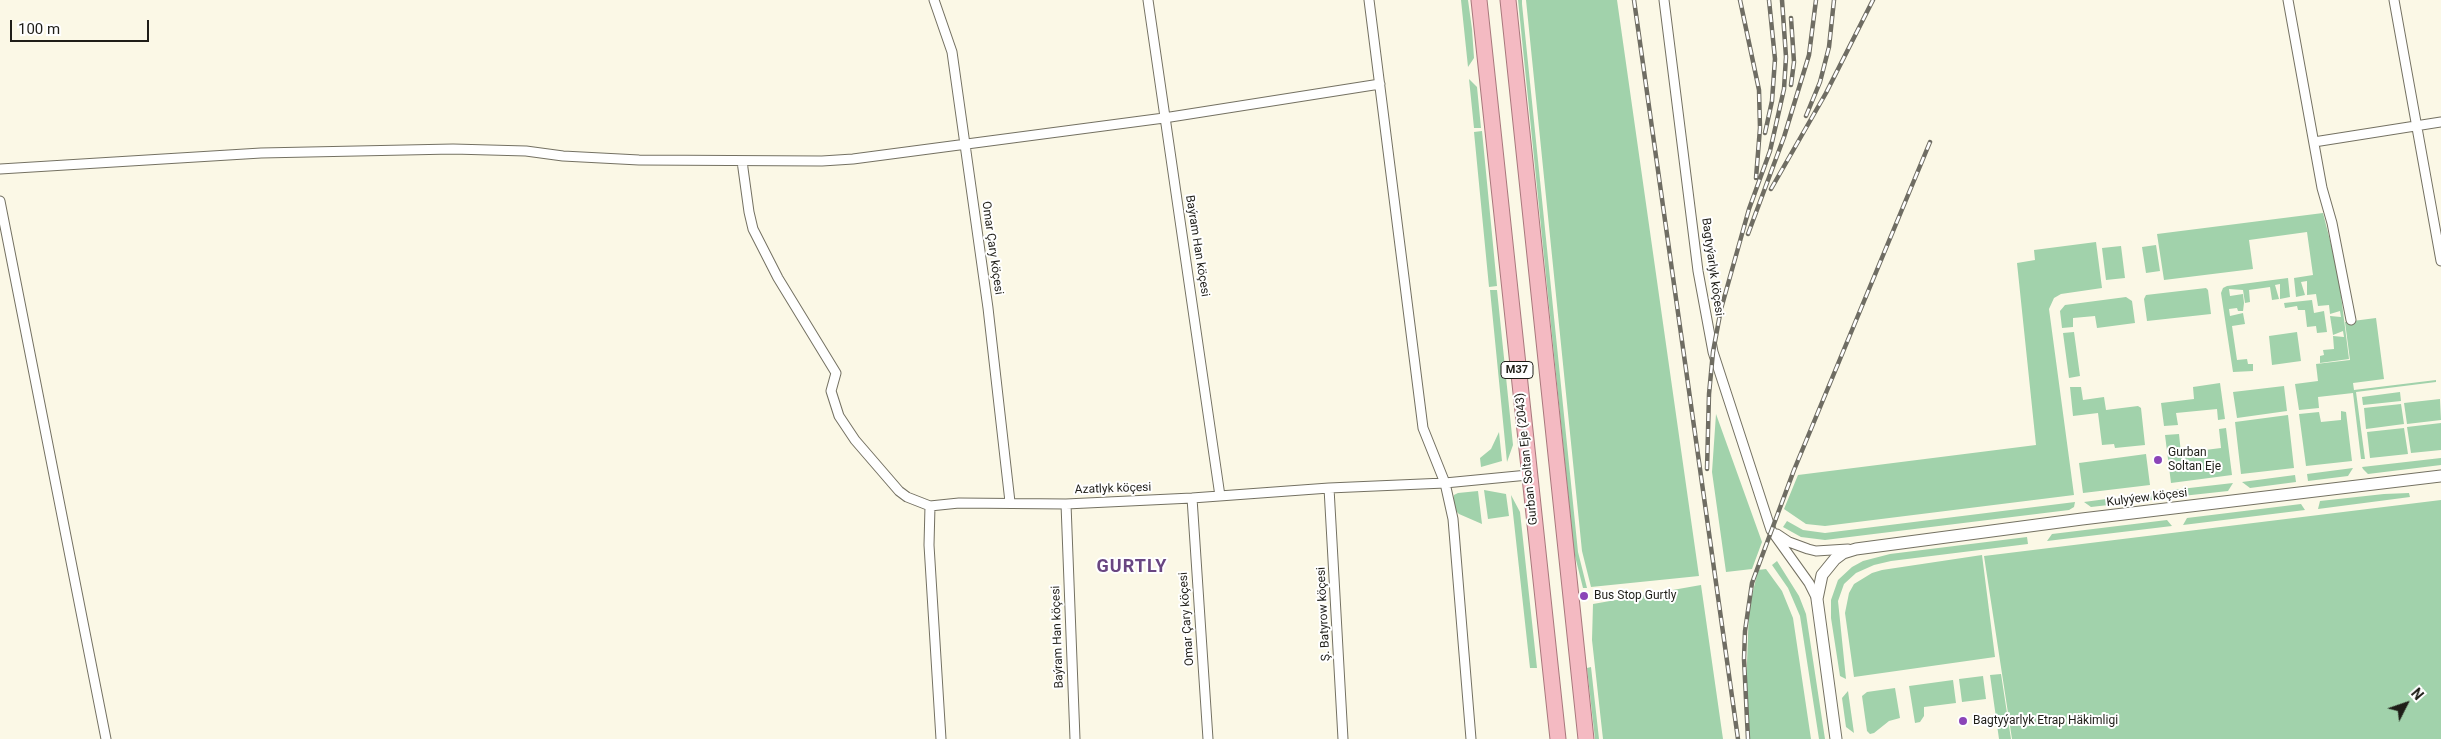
<!DOCTYPE html>
<meta charset="utf-8">
<style>
body{margin:0}
#map{position:relative;width:2441px;height:739px;overflow:hidden;background:#fbf8e6;font-family:Roboto,sans-serif}
canvas{display:block}
.north{position:absolute;left:2381px;top:679px;width:50px;height:50px;-webkit-text-stroke:4px #fff;paint-order:stroke;rotate:49deg;font-size:14px;font-weight:700;line-height:20px;text-align:center;color:#1f1e18}
.north::after{content:'';display:block;margin:auto;width:18px;height:22px;background:#1f1e18;clip-path:polygon(50% 0,100% 100%,50% 72%,0 100%)}
.scale{position:absolute;left:10px;top:20px;width:139px;height:22px;box-sizing:border-box;border:2px solid #1f1e18;border-top:0;padding-left:6px;font-size:15px;line-height:18px;white-space:nowrap;color:#1f1e18;-webkit-text-stroke:4px #fff;paint-order:stroke}
</style>
<div id="map">
<canvas width="2441" height="739"></canvas>
<div class="north">N</div>
<div class="scale">100 m</div>
</div>
<script>
const ctx = document.querySelector('canvas').getContext('2d');
ctx.lineJoin = 'round';
function fillPath(path, color) { ctx.fillStyle = color; ctx.fill(path, 'evenodd'); }
const toPath = rows => new Path2D(rows.map(r => 'M' + r).join(''));
function stroke(path, color, width, dash) { ctx.strokeStyle = color; ctx.lineWidth = width; ctx.lineCap = dash ? 'butt' : 'round'; ctx.setLineDash(dash || []); ctx.stroke(path); }
function drawText(font, color, halo, rows, align = 'center') {
  ctx.font = font + ' Roboto,sans-serif'; ctx.lineWidth = 4; ctx.setLineDash([]); ctx.textBaseline = 'middle'; ctx.strokeStyle = halo; ctx.fillStyle = color; for (const [text, x, y, turn = 0] of rows) {
    ctx.save(); ctx.translate(x, y); ctx.rotate((+turn || 0) * Math.PI / 180); ctx.textAlign = isNaN(turn) ? turn : align; if (halo) ctx.strokeText(text, 0, 0); ctx.fillText(text, 0, 0); ctx.restore();
  }
}
fillPath(toPath([
 [1461,0,1468,0,1472,29,1474,58,1468,67],
 [1518,0,1522,0,1522,4,1578,552,1587,588,1583,588,1574,552],
 [1526,0,1617,0,1699,576,1591,587,1582,551],
 [1469,79,1477,87,1481,128,1474,128],
 [1482,131,1497,286,1489,287,1474,132],
 [2323,213,2338,272,2349,359,2320,363,2320,356,2324,355,2323,350,2334,349,2333,336,2344,337,2343,331,2333,335,2330,316,2341,317,2340,311,2330,314,2329,305,2318,306,2316,294,2307,295,2307,281,2301,282,2305,295,2296,297,2294,278,2313,275,2307,232,2249,240,2253,269,2164,280,2157,234],
 [2096,242,2102,288,2061,294,2054,298,2049,309,2074,495,1825,526,1806,524,1784,509,1798,475,2036,445,2017,263,2035,260,2034,250],
 [2156,245,2160,271,2146,273,2142,247],
 [2121,246,2125,278,2106,280,2102,248],
 [2288,278,2290,297,2280,299,2280,284,2275,285,2279,299,2272,300,2270,287,2249,290,2250,302,2245,303,2243,290,2229,289,2230,296,2243,294,2244,303,2243,311,2238,311,2237,308,2229,309,2230,316,2243,313,2245,324,2232,326,2237,360,2247,359,2248,364,2253,364,2253,371,2233,372,2221,293,2223,288,2227,286],
 [2206,288,2208,290,2211,314,2147,321,2144,299,2146,295],
 [1490,290,1497,290,1513,445,1507,462],
 [2126,297,2132,301,2135,323,2097,328,2095,316,2073,318,2073,327,2062,328,2060,311,2065,305],
 [2312,300,2314,313,2324,311,2327,332,2317,333,2316,326,2307,327,2305,310,2298,310,2297,306,2285,308,2284,303],
 [2376,318,2384,379,2353,383,2354,390,2436,380,2436,382,2356,392,2365,459,2361,459,2353,393,2318,397,2319,408,2299,410,2295,384,2318,381,2316,364,2350,360,2345,322],
 [2074,332,2080,376,2069,378,2063,333],
 [2297,332,2301,361,2272,365,2269,336],
 [2220,383,2225,419,2218,420,2217,409,2176,413,2178,425,2164,426,2161,403,2194,399,2193,387],
 [2284,386,2287,411,2237,418,2233,392],
 [2070,387,2081,387,2083,400,2104,397,2106,410,2138,406,2141,408,2145,445,2115,448,2114,444,2102,445,2098,413,2073,416],
 [2400,392,2401,401,2363,405,2362,397],
 [2440,399,2441,420,2407,424,2404,403],
 [2401,404,2404,424,2366,429,2364,408],
 [2341,411,2346,412,2352,461,2306,466,2299,414,2319,412,2321,422,2341,420],
 [1716,414,1762,542,1752,569,1726,572,1712,472],
 [2288,415,2294,468,2241,474,2235,422],
 [2441,423,2441,450,2411,453,2407,427],
 [2226,428,2232,475,2171,483,2165,435,2179,434,2181,453,2221,448,2219,429],
 [2404,428,2408,454,2370,458,2367,432],
 [1499,432,1502,461,1481,467,1480,458,1491,449],
 [2146,454,2150,485,2083,493,2079,463],
 [2441,458,2441,465,2368,474,2363,469,2362,467],
 [2353,468,2348,476,2308,481,2307,474],
 [2295,475,2296,482,2250,488,2242,482],
 [2233,483,2228,491,2173,497,2172,490],
 [1484,490,1506,494,1509,516,1488,519],
 [1478,491,1482,524,1459,514,1454,509,1453,501,1454,495,1458,493],
 [2151,493,2152,500,2091,507,2084,502],
 [2409,493,2410,497,2318,509,2320,501,2384,494],
 [1511,495,1520,512,1537,668,1530,668],
 [2441,500,2441,739,2012,739,1984,556],
 [2075,502,2074,507,2069,510,1825,540,1801,537,1783,527,1787,521,1803,530,1825,533],
 [2301,504,2305,510,2183,525,2187,518],
 [2167,520,2172,526,2047,541,2052,534],
 [2027,537,2028,544,1891,561,1874,565,1856,573,1844,584,1838,601,1846,679,1840,676,1831,618,1831,600,1838,580,1852,567,1863,561,1890,554],
 [1982,555,1995,657,1854,677,1845,613,1849,593,1854,584,1872,573,1882,570],
 [1777,561,1799,596,1806,614,1825,739,1819,739,1800,616,1788,588,1772,565],
 [1766,569,1782,591,1793,618,1811,739,1749,739,1746,690,1749,608,1758,570],
 [1701,585,1723,739,1603,739,1592,640,1593,604],
 [1591,667,1599,739,1595,739,1587,668],
 [2001,674,2011,739,1999,739,1990,675],
 [1983,676,1986,699,1962,702,1959,679],
 [1953,680,1956,703,1924,707,1924,716,1920,722,1915,723,1909,686],
 [1895,688,1900,718,1889,721,1874,733,1870,734,1867,731,1862,696,1867,692],
 [1848,691,1854,733,1846,727,1842,698]
]), '#a1d2ab');
const minor = toPath([
 [934,0,952,52,988,308,1010,502],
 [1148,0,1220,496],
 [1369,0,1423,428,1445,483,1453,519,1471,739],
 [1664,0,1698,271,1713,352,1771,530,1809,583,1817,599],
 [2288,0,2322,188,2332,223,2351,320],
 [2394,0,2441,261],
 [2314,142,2441,122],
 [742,161,749,212,753,229,778,278,836,373,831,391,839,416,855,440,899,491,907,497,930,506],
 [0,169,261,153,453,149,526,151,563,156,639,160,822,161,853,159,1164,118,1380,84],
 [0,201,106,739],
 [1329,488,1343,739],
 [1192,498,1208,739],
 [1066,504,1075,739],
 [1777,534,1789,542,1808,549,1816,551,1848,549],
 [941,739,929,545,930,506,959,503,1066,504,1192,498,1329,488,1445,483,1528,475]
]);
const tertiary = toPath([
 [1836,739,1817,599,1822,575,1835,559,1843,553,1856,549,2082,519,2441,476]
]);
const trunk = toPath([
 [1479,0,1558,739],
 [1508,0,1586,739]
]);
stroke(minor, '#747162', 11);
stroke(tertiary, '#747162', 13);
stroke(trunk, '#a8787c', 17);
stroke(minor, '#fff', 9);
stroke(tertiary, '#fff', 11);
stroke(trunk, '#f4bac2', 15);
const rail = toPath([
 [1634,0,1738,739],
 [1740,0,1759,90,1760,128,1756,178],
 [1791,85,1794,62,1791,18],
 [1806,116,1820,82,1829,47,1834,0],
 [1765,133,1772,101,1775,59,1769,0],
 [1771,189,1826,93,1873,0],
 [1748,234,1784,137,1809,55,1816,0],
 [1707,469,1709,394,1713,352,1721,309,1749,209,1770,151,1784,89,1786,57,1782,0],
 [1748,739,1744,659,1745,631,1752,583,1794,470,1930,142]
]);
stroke(rail, '#6f6d63', 4.5);
stroke(rail, '#fff', 2.5, [8]);
for (const [x, y, r, color] of [
 [2158,460,5,"#8b45b8"],
 [1584,596,5,"#8b45b8"],
 [1963,721,5,"#8b45b8"]
]) { const dot = new Path2D(); dot.arc(x, y, r, 0, 2 * Math.PI); ctx.fillStyle = color; ctx.fill(dot); stroke(dot, '#fff', 2); }
for (const [x, y, w] of [
 [1517,370,32]
]) { const box = new Path2D(); box.roundRect(x - w / 2, y - 8.5, w, 17, 4); ctx.fillStyle = '#fff'; ctx.fill(box); stroke(box, '#1f1e18', 1); }
drawText('bold 11px', '#1f1e18', null, [
 ["M37",1517,370]
]);
drawText('12px', '#1f1e18', '#fff', [
 ["Baýram Han köçesi",1197,246,81],
 ["Omar Çary köçesi",992,248,82],
 ["Bagtyýarlyk köçesi",1712,267,82],
 ["Gurban Soltan Eje (2043)",1527,459,-96],
 ["Azatlyk köçesi",1113,489,-2],
 ["Kulyýew köçesi",2147,498,-7],
 ["Ş. Batyrow köçesi",1324,614,-93],
 ["Omar Çary köçesi",1187,619,-94],
 ["Baýram Han köçesi",1058,637,-92]
]);
drawText('12px', '#1f1e18', '#fff', [
 ["Gurban",2168,453],
 ["Soltan Eje",2168,467],
 ["Bus Stop Gurtly",1594,596],
 ["Bagtyýarlyk Etrap Häkimligi",1973,721]
], 'left');
ctx.letterSpacing = '1px';
drawText('bold 18px', '#694681', '#fff', [
 ["GURTLY",1132,567]
]);
ctx.letterSpacing = '0px';
</script>
